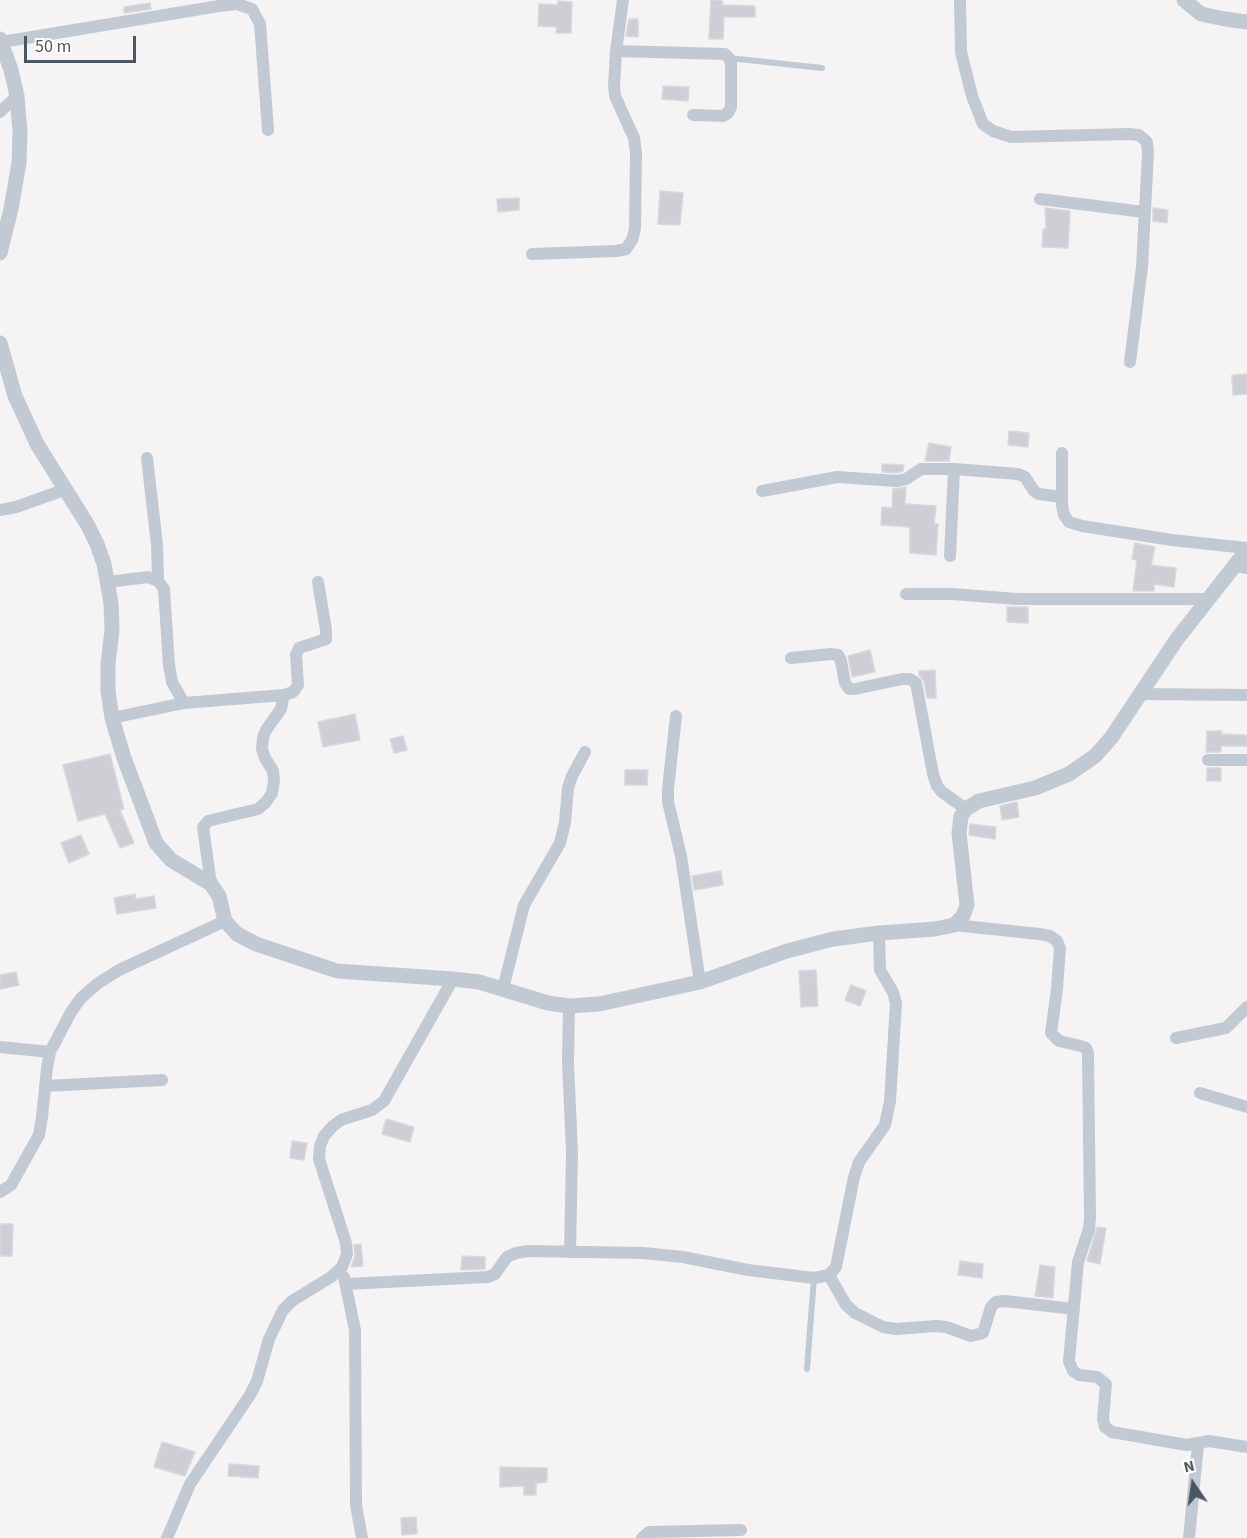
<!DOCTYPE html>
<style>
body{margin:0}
#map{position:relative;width:1247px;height:1538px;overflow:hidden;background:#f5f3f3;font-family:"Source Sans 3",sans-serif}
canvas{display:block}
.north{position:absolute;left:1163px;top:1454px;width:60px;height:60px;-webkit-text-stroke:4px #fff;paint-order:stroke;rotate:347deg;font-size:16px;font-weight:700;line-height:24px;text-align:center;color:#4a5661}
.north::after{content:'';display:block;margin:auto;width:21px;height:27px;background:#4a5661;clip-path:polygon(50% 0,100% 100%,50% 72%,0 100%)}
.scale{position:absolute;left:24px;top:36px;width:112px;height:27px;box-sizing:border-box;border:3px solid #4a5661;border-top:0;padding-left:8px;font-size:18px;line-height:21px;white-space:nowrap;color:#4a5661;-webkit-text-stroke:4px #fff;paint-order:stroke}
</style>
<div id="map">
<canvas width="1247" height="1538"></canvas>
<div class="north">N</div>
<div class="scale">50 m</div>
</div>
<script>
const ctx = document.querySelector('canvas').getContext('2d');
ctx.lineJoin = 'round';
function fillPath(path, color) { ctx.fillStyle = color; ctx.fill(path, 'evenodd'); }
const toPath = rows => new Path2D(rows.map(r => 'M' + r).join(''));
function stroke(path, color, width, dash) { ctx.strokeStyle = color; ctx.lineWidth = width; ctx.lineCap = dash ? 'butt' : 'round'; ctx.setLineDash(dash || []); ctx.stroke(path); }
const building = toPath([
 [711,0,722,0,723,5,755,6,755,17,724,17,723,39,709,39,711,0],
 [558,1,572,2,571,33,556,33,557,27,538,26,539,4,558,5,558,1],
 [150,3,151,9,124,13,124,7,150,3],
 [629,19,638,19,638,37,626,36,629,19],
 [663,86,689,87,688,101,662,99,663,86],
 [660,191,683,193,680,225,658,224,660,191],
 [519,198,519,210,498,212,497,199,519,198],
 [1045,208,1070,211,1068,248,1042,247,1043,229,1046,229,1045,208],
 [1153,208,1168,210,1167,223,1153,221,1153,208],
 [1247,374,1247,394,1233,395,1232,375,1247,374],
 [1009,431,1029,433,1028,447,1008,445,1009,431],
 [929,443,951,447,949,461,925,461,929,443],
 [882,464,904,465,903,471,896,473,882,472,882,464],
 [906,487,905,504,936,506,934,524,938,524,936,555,910,553,910,527,881,525,882,507,892,508,893,489,906,487],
 [1135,543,1155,547,1151,565,1176,568,1174,587,1154,584,1154,591,1133,591,1137,560,1132,559,1135,543],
 [1007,607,1028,607,1028,623,1007,622,1007,607],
 [870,650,875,672,852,677,848,656,870,650],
 [935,670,936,698,927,698,924,681,919,675,919,671,935,670],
 [355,714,360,740,323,747,318,722,355,714],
 [1207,731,1222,731,1221,734,1247,735,1247,746,1221,746,1221,752,1206,752,1207,731],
 [403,736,407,750,394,753,390,739,403,736],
 [110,754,124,809,120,810,134,843,120,848,105,814,78,821,63,765,110,754],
 [1207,768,1221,768,1221,781,1207,781,1207,768],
 [625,770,648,770,647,785,625,785,625,770],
 [1017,802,1019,817,1002,820,1000,806,1017,802],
 [970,824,996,827,995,839,969,835,970,824],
 [81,835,89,854,69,863,61,843,81,835],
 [721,871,723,885,694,890,692,876,721,871],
 [135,894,136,899,154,896,156,908,117,914,114,898,135,894],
 [816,970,818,1006,801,1007,799,971,816,970],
 [16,972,19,985,0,989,0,975,16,972],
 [851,985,866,991,860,1006,845,1000,851,985],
 [386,1119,414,1127,410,1142,382,1134,386,1119],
 [292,1141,307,1143,304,1160,290,1158,292,1141],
 [0,1224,13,1224,12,1256,0,1256,0,1224],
 [1097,1227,1106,1228,1100,1264,1087,1261,1097,1227],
 [361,1244,363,1266,351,1267,355,1256,354,1245,361,1244],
 [462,1256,485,1257,485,1269,461,1270,462,1256],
 [960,1261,983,1264,982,1278,958,1275,960,1261],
 [1040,1265,1055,1267,1053,1298,1035,1296,1040,1265],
 [162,1442,195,1452,185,1476,154,1467,162,1442],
 [229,1464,259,1466,258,1478,228,1476,229,1464],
 [500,1467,547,1468,547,1482,536,1483,536,1495,524,1495,524,1486,500,1487,500,1467],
 [416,1517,417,1534,402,1535,401,1518,416,1517]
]);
fillPath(building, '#cdcfd5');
stroke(building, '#d7d9de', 1.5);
stroke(toPath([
 [729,58,822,68],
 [807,1369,814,1278]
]), '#c1cad2', 6);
stroke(toPath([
 [960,0,961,52,972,96,983,124,993,131,1011,137,1129,134,1139,135,1147,142,1148,153,1142,267,1130,362],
 [2,42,219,6,237,4,252,9,260,24,268,130],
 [616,51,725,54,729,58,731,64,731,107,728,113,723,116,693,115],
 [0,112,17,96],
 [1040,199,1144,212],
 [532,254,616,251,626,249,632,240,635,229,636,152,634,138,615,96,614,85,616,51,623,0],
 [1062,453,1062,505,1064,515,1069,522,1082,526,1172,540,1247,548],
 [147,458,157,545,158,581],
 [762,491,837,477,897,481,906,479,921,469,954,469,1018,474,1025,477,1034,491,1039,494,1062,497],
 [0,510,16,507,64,490],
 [950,556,954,469],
 [1235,566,1247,568],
 [108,582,148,577,158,581,164,589,169,665,172,682,184,703],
 [906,594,952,594,1017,599,1208,599],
 [791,658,831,654,838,655,841,661,845,683,849,689,855,689,902,679,910,679,916,683,933,774,937,786,942,792,966,809],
 [1139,694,1247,695],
 [676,716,668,789,668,802,681,856,700,982],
 [112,718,184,703,284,695,293,692,298,685,296,655,299,648,326,639,326,630,318,582],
 [1208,760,1247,760],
 [211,884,203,827,208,821,258,809,266,802,272,793,274,781,273,771,265,758,262,749,263,738,266,730,281,709,284,695],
 [954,925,1039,934,1050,936,1057,941,1060,948,1057,989,1051,1033,1059,1041,1081,1046,1086,1048,1088,1053,1090,1217,1089,1229,1078,1262,1069,1361,1073,1371,1079,1375,1097,1377,1106,1384,1103,1419,1105,1427,1112,1432,1187,1445,1209,1441,1247,1447],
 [503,989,524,905,560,843,565,822,568,788,572,776,585,752],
 [569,1006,568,1062,572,1152,570,1252],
 [1176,1038,1226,1028,1247,1007],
 [0,1047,50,1052],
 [45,1086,162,1080],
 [1200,1093,1247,1107],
 [0,1192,11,1185,39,1135,42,1117,47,1068,50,1052,71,1012,81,998,97,984,119,970,225,921],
 [829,1275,846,1305,855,1313,883,1327,896,1329,936,1326,946,1327,971,1336,983,1333,991,1307,996,1302,1005,1301,1074,1309],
 [344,1277,355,1330,356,1505,362,1538],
 [346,1284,488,1277,495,1274,507,1257,516,1253,528,1251,643,1253,683,1257,748,1270,814,1278,829,1275,836,1267,854,1177,859,1162,885,1125,890,1101,896,1003,893,992,880,970,879,933],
 [167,1538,190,1484,250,1395,257,1381,269,1339,283,1310,292,1301,331,1277,342,1267,344,1262,347,1254,346,1243,319,1159,320,1146,324,1136,333,1126,341,1120,372,1110,384,1101,453,979],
 [642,1538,649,1532,741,1530],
 [1189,1538,1198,1444]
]), '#c1cad2', 12);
stroke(toPath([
 [1184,0,1201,14,1225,19,1247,22],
 [0,39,11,70,17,96,20,132,19,163,11,209,0,253],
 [0,343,15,396,37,444,87,524,97,544,104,564,111,603,112,630,108,664,108,691,112,718,124,758,156,843,171,860,211,884,219,896,225,921,237,934,256,944,337,971,453,979,479,982,548,1003,569,1006,599,1004,700,982,787,951,833,939,879,933,935,929,954,925,963,916,967,905,959,833,961,816,966,809,979,801,1035,788,1069,774,1095,756,1111,738,1177,639,1247,550]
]), '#c1cad2', 15);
</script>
